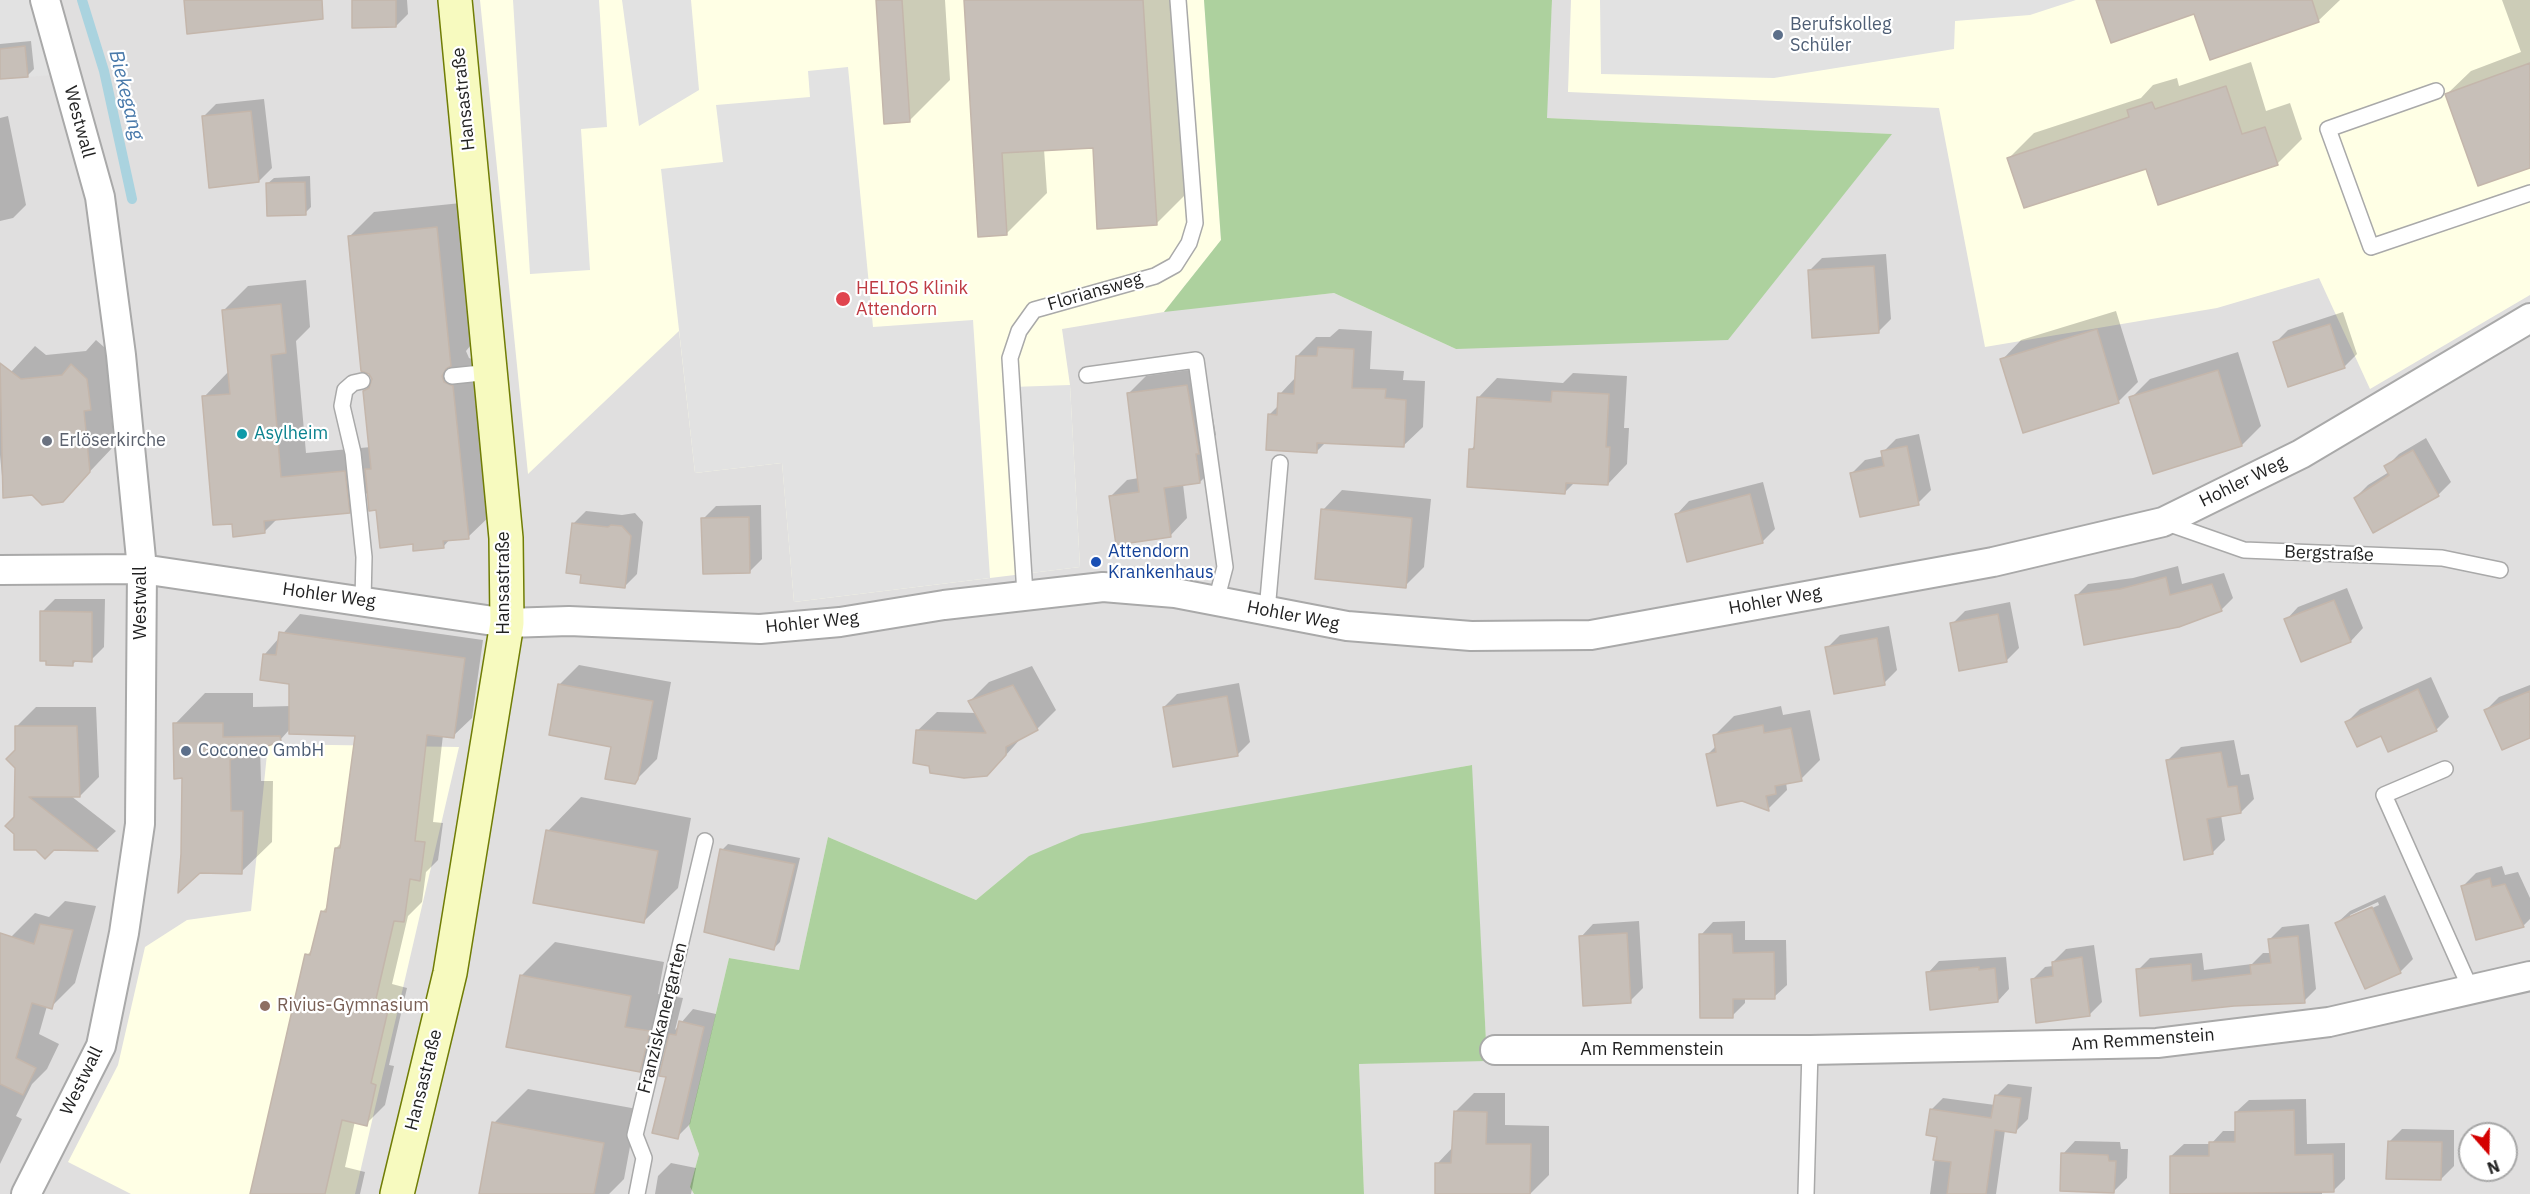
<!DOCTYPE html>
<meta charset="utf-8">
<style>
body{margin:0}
#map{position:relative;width:2530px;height:1194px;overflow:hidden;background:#f2efe9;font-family:"IBM Plex Sans",sans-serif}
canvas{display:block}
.north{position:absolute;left:2458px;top:1122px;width:60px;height:60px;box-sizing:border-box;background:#fff;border:2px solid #a7a7a7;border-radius:50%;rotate:160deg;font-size:16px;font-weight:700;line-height:24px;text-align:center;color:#222}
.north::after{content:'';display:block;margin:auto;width:21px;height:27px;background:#d40000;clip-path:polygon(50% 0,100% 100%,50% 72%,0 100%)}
</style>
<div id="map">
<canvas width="2530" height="1194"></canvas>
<div class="north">N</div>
</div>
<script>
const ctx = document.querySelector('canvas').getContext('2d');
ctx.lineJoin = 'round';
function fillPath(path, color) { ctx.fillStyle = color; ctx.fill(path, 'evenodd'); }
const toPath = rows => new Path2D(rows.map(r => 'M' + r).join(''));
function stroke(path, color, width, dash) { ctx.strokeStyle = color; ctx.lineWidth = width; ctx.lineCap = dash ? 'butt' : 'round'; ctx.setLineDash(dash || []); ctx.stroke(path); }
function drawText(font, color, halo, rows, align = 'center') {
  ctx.font = font + ' "IBM Plex Sans",sans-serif'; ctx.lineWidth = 4.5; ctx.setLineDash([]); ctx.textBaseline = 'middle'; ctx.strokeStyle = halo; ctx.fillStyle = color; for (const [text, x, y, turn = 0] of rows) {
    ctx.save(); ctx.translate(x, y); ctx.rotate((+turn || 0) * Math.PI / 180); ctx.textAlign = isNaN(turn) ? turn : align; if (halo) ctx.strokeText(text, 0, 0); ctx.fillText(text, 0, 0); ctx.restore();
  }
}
fillPath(toPath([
 [0,0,1204,0,1187,285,1165,311,1334,293,1456,349,1891,134,1546,118,1552,0,2530,0,2530,1194,1364,1194,1359,1064,1487,1060,1471,765,1029,856,976,900,828,837,799,970,729,958,689,1126,699,1154,690,1187,694,1194,0,1194],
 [2470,1134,2506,1134,2506,1170,2470,1170]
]), '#e0dfdf');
fillPath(toPath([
 [480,0,1204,0,1221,240,1164,312,1062,329,1070,385,1080,567,794,602,782,463,695,473,679,331,528,474],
 [1571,0,2530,0,2530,295,2370,389,2319,278,2217,308,1985,347,1939,108,1568,92],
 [268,744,459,747,355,1194,131,1194,68,1162,118,1065,145,947,187,920,251,911]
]), '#ffffe5');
fillPath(toPath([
 [1204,0,1552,0,1547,118,1892,134,1728,340,1456,349,1334,293,1164,312,1221,240],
 [1472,765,1487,1061,1359,1064,1364,1194,694,1194,690,1187,699,1154,689,1126,729,958,799,970,828,837,976,900,1029,856,1081,834]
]), '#add19e');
fillPath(toPath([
 [0,0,29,0,53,75,0,79],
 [513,0,599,0,607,127,581,129,590,270,530,274],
 [622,0,691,0,699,90,639,126],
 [1600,0,2076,0,2030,15,1955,21,1954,49,1774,78,1601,74],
 [848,67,873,327,973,320,990,578,794,602,782,463,695,473,661,169,723,162,716,105,810,97,808,71],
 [1070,385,1080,567,1023,574,1012,387]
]), '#e2e2e2');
fillPath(toPath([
 [353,0,407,0,408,14,396,26],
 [879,0,945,0,950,80,910,120],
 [965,0,1186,0,1197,183,1156,224,1094,146,1044,149,1047,193,1006,234],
 [2098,0,2340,0,2318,21,2195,12],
 [2502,0,2530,0,2530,166,2447,94,2471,71,2521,52],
 [31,41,34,69,27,76,0,77,0,44],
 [2251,62,2266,111,2290,103,2302,139,2277,164,2147,167,2009,158,2034,133,2141,98,2153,85,2177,78,2179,86],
 [264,99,272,168,259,181,203,117,216,104],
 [8,116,26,205,13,218,0,221,0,118],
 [310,176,311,207,305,213,267,184,274,178],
 [461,203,475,340,466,351,469,358,477,361,493,513,468,537,450,539,443,547,414,543,377,509,368,492,349,511,278,518,264,532,234,522,204,397,229,371,223,311,248,286,306,280,310,327,296,341,306,453,371,447,365,391,373,379,349,237,374,212],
 [1886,254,1891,319,1878,332,1809,271,1822,258],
 [2116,311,2138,382,2119,401,2024,431,2002,360,2021,340],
 [2343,312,2357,354,2344,367,2275,343,2288,330],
 [1339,329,1372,331,1370,369,1404,371,1403,380,1425,381,1423,427,1403,446,1326,442,1316,452,1269,415,1279,405,1280,394,1296,377,1297,356,1316,337,1330,337],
 [96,340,112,354,115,384,109,390,114,446,62,501,32,494,4,497,0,455,0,384,35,346,46,355,86,351],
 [2238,352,2261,426,2242,445,2131,398,2150,379],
 [1204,368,1216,435,1213,438,1217,465,1200,482,1183,484,1187,518,1170,536,1110,497,1127,480,1139,478,1129,393,1146,376],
 [1573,373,1627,376,1624,428,1629,428,1627,464,1608,484,1575,482,1565,492,1471,450,1475,445,1478,398,1497,378,1563,383],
 [1919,434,1931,490,1918,503,1852,473,1865,460,1884,456,1883,452,1896,439],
 [2426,438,2451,482,2438,495,2355,498,2368,485,2389,472,2386,467,2399,454],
 [1763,482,1775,529,1762,542,1677,514,1689,501],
 [1342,490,1431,499,1424,567,1405,586,1323,510],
 [761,505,762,559,749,572,703,519,716,506],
 [586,511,622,515,635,513,643,522,637,574,624,587,582,574,573,524],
 [2178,566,2182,584,2224,573,2233,598,2221,610,2076,596,2088,584,2133,578],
 [2347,588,2363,628,2351,641,2286,620,2298,607],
 [55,599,105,599,104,647,91,660,77,660,73,664,42,612],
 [2010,602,2019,648,2006,661,1952,624,1965,611],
 [300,614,483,640,472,718,453,736,443,735,433,822,443,823,438,860,426,872,422,902,408,916,392,984,407,988,389,1065,394,1066,385,1105,366,1124,355,1121,345,1167,365,1172,360,1194,252,1194,307,955,313,949,322,912,328,906,336,848,342,842,356,734,290,729,280,740,260,747,261,781,273,781,272,842,241,872,183,854,183,777,175,724,205,693,253,693,253,707,291,706,291,683,265,654],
 [1889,626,1897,670,1884,683,1827,648,1840,635],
 [579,665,671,682,657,759,634,782,613,746,560,684],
 [1032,666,1056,710,1037,729,1022,737,1006,755,917,731,937,712,977,713,970,701,989,682],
 [2431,677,2449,717,2436,730,2381,735,2347,722,2360,709],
 [1239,683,1250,742,1237,755,1164,707,1177,694],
 [2530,685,2530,737,2486,710,2499,697],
 [1781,706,1783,715,1810,710,1820,760,1801,779,1786,782,1787,790,1768,809,1743,799,1708,754,1716,746,1715,735,1734,716],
 [36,707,96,707,99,777,80,796,71,796,116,831,97,849,53,849,15,818,17,726],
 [2234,740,2241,775,2249,774,2254,799,2241,812,2221,815,2225,840,2212,853,2168,760,2181,747],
 [581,797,691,818,678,888,644,921,548,831],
 [728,844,800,858,780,942,774,948,722,850],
 [2502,866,2505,875,2518,872,2530,898,2530,919,2524,925,2477,938,2463,886,2476,873],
 [2385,895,2413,959,2400,972,2337,923,2350,911],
 [2378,902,2379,905,2350,918,2350,915],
 [65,901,96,906,75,983,51,1007,47,1006,39,1034,59,1044,47,1069,32,1084,16,1116,22,1119,0,1164,0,973,11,937,35,913,49,917],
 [1639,921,1643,988,1630,1001,1581,937,1593,924],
 [1745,921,1745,940,1786,940,1787,985,1774,997,1745,998,1745,1003,1732,1016,1701,935,1713,922],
 [2309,924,2316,989,2304,1001,2234,1004,2138,970,2150,958,2202,953,2204,970,2252,964,2263,953,2271,953,2270,939,2282,927],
 [555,942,664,962,658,994,683,998,675,1030,693,1009,716,1014,690,1124,677,1137,668,1076,669,1041,639,1070,521,976],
 [2094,945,2102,1002,2089,1015,2032,980,2045,967,2053,966,2053,962,2066,949],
 [2006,957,2009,989,1998,1001,1928,973,1939,961],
 [2008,1084,2032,1087,2028,1119,2016,1131,2005,1130,1996,1194,1930,1194,1938,1135,1931,1110,1943,1098,1995,1105,1996,1096],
 [528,1089,637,1109,624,1179,609,1194,488,1194,494,1123],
 [1474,1093,1505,1093,1505,1125,1549,1126,1549,1175,1530,1194,1436,1194,1437,1164,1453,1147,1455,1112],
 [2306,1099,2307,1144,2345,1143,2345,1179,2333,1191,2322,1191,2322,1194,2175,1194,2171,1156,2184,1144,2211,1144,2223,1131,2236,1131,2236,1112,2249,1100],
 [2402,1129,2454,1130,2454,1166,2441,1179,2389,1142],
 [2075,1141,2120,1142,2121,1149,2128,1149,2127,1178,2114,1191,2063,1154],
 [671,1163,696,1168,691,1194,655,1194,658,1176]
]), '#0003');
stroke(toPath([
 [82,0,104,71,132,199]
]), '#aad3df', 10);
const building = toPath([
 [184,0,322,0,323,19,187,34,184,0],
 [352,0,396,0,396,27,352,28,352,0],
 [876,0,902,0,910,122,884,124,876,0],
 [964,0,1143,0,1157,225,1097,229,1093,148,1002,153,1007,235,978,237,964,0],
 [2096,0,2312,0,2319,22,2210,60,2194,14,2111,43,2096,0],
 [25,46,28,77,0,79,0,49,25,46],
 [2530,63,2530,168,2478,186,2445,94,2530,63],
 [2226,86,2242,134,2265,127,2278,165,2158,205,2146,169,2024,208,2007,158,2129,117,2127,110,2152,102,2155,109,2226,86],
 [251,111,259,182,209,188,202,116,251,111],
 [305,182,306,215,267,216,266,183,305,182],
 [437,227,451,366,446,369,442,376,444,382,453,386,469,539,443,541,444,548,413,551,413,544,380,548,376,510,369,511,365,469,371,469,363,391,369,388,372,379,369,374,361,371,348,236,437,227],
 [1874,266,1879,333,1812,338,1808,270,1874,266],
 [281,304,286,353,271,355,281,477,345,471,350,513,264,521,265,533,233,537,232,524,213,525,202,396,230,394,222,310,281,304],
 [2330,324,2345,368,2288,387,2273,342,2330,324],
 [2097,329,2119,403,2023,433,2000,359,2097,329],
 [1318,347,1354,349,1352,388,1386,389,1385,398,1406,400,1404,447,1317,443,1317,453,1266,450,1268,414,1277,415,1278,393,1294,394,1296,356,1317,356,1318,347],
 [0,363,21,379,62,375,71,364,87,379,91,410,84,411,90,472,63,502,42,505,32,495,3,498,0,363],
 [2218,370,2242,446,2153,474,2129,397,2218,370],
 [1187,385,1199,454,1196,454,1200,483,1164,488,1171,537,1116,545,1109,496,1139,492,1127,393,1187,385],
 [1552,391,1609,394,1606,447,1610,447,1608,485,1566,483,1565,494,1467,487,1469,449,1474,449,1477,397,1551,402,1552,391],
 [1907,446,1919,505,1860,517,1850,473,1884,466,1881,451,1907,446],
 [2413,450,2439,496,2373,533,2354,498,2389,475,2384,466,2413,450],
 [1750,494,1763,543,1687,562,1675,514,1750,494],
 [1321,509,1412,518,1406,588,1315,579,1321,509],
 [749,517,750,573,703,574,701,518,749,517],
 [572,523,608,527,611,525,622,526,631,536,625,588,580,583,581,575,566,573,572,523],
 [2166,577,2170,595,2212,584,2222,611,2179,627,2084,645,2075,595,2120,589,2166,577],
 [2334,600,2351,642,2301,662,2284,619,2334,600],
 [40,611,92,612,92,662,73,661,73,666,46,665,46,661,40,661,40,611],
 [1998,614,2007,662,1959,671,1950,623,1998,614],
 [279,632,465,658,454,738,427,735,415,841,425,842,420,881,410,879,404,922,394,921,375,1003,389,1006,371,1083,376,1085,367,1126,342,1120,325,1194,250,1194,305,954,310,955,321,911,326,912,335,848,340,848,355,736,289,734,289,684,260,680,263,654,276,655,279,632],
 [1877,638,1885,685,1834,694,1825,647,1877,638],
 [558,684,653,701,638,779,635,784,605,779,611,747,549,735,558,684],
 [1013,685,1038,730,1006,747,1006,755,987,776,964,778,930,773,929,766,913,763,916,730,986,733,968,701,1013,685],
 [2418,689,2437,731,2388,752,2381,736,2357,747,2345,722,2418,689],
 [2530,691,2530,738,2502,750,2484,710,2530,691],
 [1227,696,1238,756,1173,767,1163,707,1227,696],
 [173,723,223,723,223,737,280,736,281,741,230,760,231,811,243,811,242,874,200,873,178,893,181,854,182,778,174,779,173,723],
 [1763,725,1764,733,1791,728,1802,781,1775,786,1776,794,1766,796,1769,811,1742,801,1717,806,1706,754,1716,752,1713,735,1763,725],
 [15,726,77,726,80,797,29,797,98,851,54,850,45,859,36,850,14,850,14,834,5,826,14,817,15,768,6,759,15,750,15,726],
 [2221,752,2228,787,2237,786,2241,813,2207,819,2213,854,2184,860,2166,760,2221,752],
 [546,830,658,851,644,923,533,903,546,830],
 [720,849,795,864,774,950,704,932,720,849],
 [2490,878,2492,887,2505,884,2524,927,2476,940,2461,886,2490,878],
 [2372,907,2401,973,2365,989,2335,923,2372,907],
 [40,924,73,930,52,1009,32,1003,16,1058,36,1068,23,1095,0,1084,0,933,34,944,40,924],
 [1627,933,1631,1003,1583,1006,1579,936,1627,933],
 [1699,934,1732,934,1733,953,1774,952,1775,999,1733,999,1733,1018,1700,1018,1699,934],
 [2298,936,2305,1003,2234,1006,2140,1016,2136,969,2191,964,2192,981,2251,974,2250,965,2271,963,2268,939,2298,936],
 [2082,957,2090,1016,2036,1023,2031,979,2053,976,2052,962,2082,957],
 [1979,967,1979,970,1995,968,1998,1002,1930,1010,1926,972,1979,967],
 [520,975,631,996,625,1027,650,1031,640,1072,506,1047,520,975],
 [679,1021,704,1027,678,1139,652,1133,666,1077,659,1076,669,1034,676,1035,679,1021],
 [1995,1095,2021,1098,2016,1133,1995,1130,1986,1194,1947,1194,1951,1162,1933,1160,1937,1137,1926,1135,1930,1109,1991,1118,1995,1095],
 [2294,1110,2295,1155,2333,1154,2334,1192,2170,1194,2170,1156,2209,1156,2209,1142,2235,1142,2235,1112,2294,1110],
 [1454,1111,1487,1112,1486,1144,1531,1144,1530,1194,1435,1194,1435,1163,1451,1163,1454,1111],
 [492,1122,604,1143,594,1194,479,1194,492,1122],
 [2388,1141,2442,1142,2441,1180,2386,1179,2388,1141],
 [2061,1153,2108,1155,2109,1161,2116,1161,2114,1193,2060,1191,2061,1153]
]);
fillPath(building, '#c7bfb8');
stroke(building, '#c4b6ab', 1.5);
const lane = toPath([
 [2436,91,2328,129,2371,247,2530,193],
 [1087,375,1196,360,1225,567,1216,601],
 [452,376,491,372],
 [362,381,353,383,345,390,342,406,353,453,364,557,363,601],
 [2164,522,2244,550,2442,558,2500,570],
 [1025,594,1010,358,1019,331,1034,310,1155,276,1175,265,1189,243,1195,223,1178,0],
 [1267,611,1280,463],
 [2445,769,2384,795,2471,990],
 [637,1194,644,1158,635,1135,705,841],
 [1806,1194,1810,1050]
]);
const street = toPath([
 [0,570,142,569,507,623,569,621,760,629,840,622,944,605,1103,587,1175,593,1347,626,1471,636,1591,635,1993,562,2163,522,2301,454,2530,318],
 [1495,1050,1810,1050,2157,1043,2329,1022,2530,976],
 [26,1194,101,1046,124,933,140,824,142,569,121,355,100,197,45,0]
]);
const secondary = toPath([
 [397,1194,450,973,507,623,506,538,455,0]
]);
stroke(lane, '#a9a9a9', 18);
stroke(street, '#a9a9a9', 32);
stroke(secondary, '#707d05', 36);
stroke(lane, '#fff', 15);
stroke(street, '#fff', 28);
stroke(secondary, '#f7fabf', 33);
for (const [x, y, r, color] of [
 [1778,35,6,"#5c6f8a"],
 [843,299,8,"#e0444e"],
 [242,434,6,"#0f9aa8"],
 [47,441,6,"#6b7280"],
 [1096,562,6,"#1a4fb4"],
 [186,751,6,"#5c6f8a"],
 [265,1006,6,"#8d6e63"]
]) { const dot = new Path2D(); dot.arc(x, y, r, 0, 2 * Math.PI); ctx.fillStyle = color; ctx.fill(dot); stroke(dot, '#fff', 2); }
drawText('18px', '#4e5e75', '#fff', [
 ["Berufskolleg",1790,25],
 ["Schüler",1790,46],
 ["Coconeo GmbH",198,751]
], 'left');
drawText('18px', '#222', '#fff', [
 ["Hansastraße",464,99,-96],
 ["Westwall",79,122,75],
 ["Floriansweg",1095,292,-16],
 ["Hohler Weg",2243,482,-26],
 ["Bergstraße",2329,554,2],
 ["Hansastraße",504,583,-90],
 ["Hohler Weg",329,596,8],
 ["Hohler Weg",1775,601,-10],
 ["Westwall",141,603,-90],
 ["Hohler Weg",1293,616,11],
 ["Hohler Weg",812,623,-6],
 ["Franziskanergarten",663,1018,-76],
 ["Am Remmenstein",2143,1040,-4],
 ["Am Remmenstein",1652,1050],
 ["Hansastraße",424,1080,-76],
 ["Westwall",82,1081,-64]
]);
drawText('18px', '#be3a42', '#fff', [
 ["HELIOS Klinik",856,289],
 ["Attendorn",856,310]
], 'left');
drawText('18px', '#0d838f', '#fff', [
 ["Asylheim",254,434]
], 'left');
drawText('18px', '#5b616d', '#fff', [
 ["Erlöserkirche",59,441]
], 'left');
drawText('18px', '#164399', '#fff', [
 ["Attendorn",1108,552],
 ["Krankenhaus",1108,573]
], 'left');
drawText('18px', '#785e54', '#fff', [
 ["Rivius-Gymnasium",277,1006]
], 'left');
drawText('italic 20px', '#4a7aab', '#fff', [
 ["Biekegang",126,95,76]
]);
</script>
